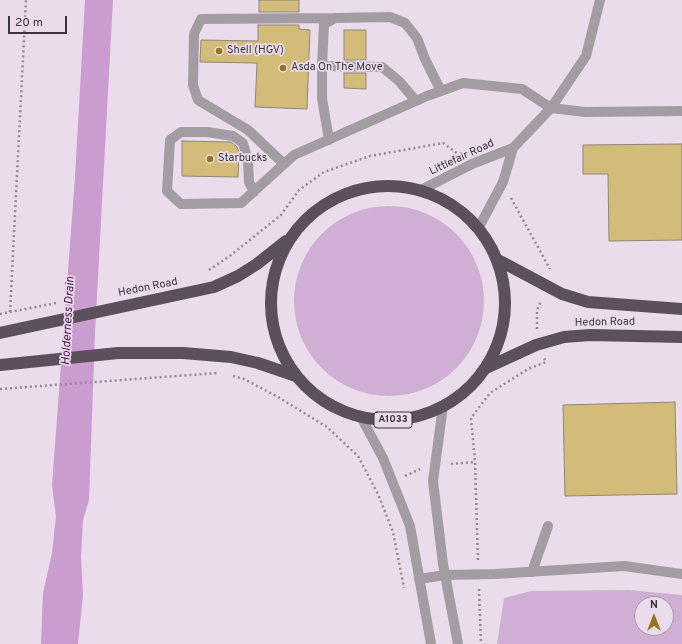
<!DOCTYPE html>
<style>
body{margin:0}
#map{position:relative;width:682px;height:644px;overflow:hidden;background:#eadceb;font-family:Overpass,sans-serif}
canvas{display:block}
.north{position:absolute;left:634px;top:596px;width:40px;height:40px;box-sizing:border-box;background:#eadceb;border:1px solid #a499a5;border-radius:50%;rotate:0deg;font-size:11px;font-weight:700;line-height:16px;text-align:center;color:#3b353b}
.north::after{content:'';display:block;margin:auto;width:14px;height:18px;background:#92761c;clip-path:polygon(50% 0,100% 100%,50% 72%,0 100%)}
.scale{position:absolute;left:8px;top:16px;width:59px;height:18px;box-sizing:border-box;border:2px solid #3b353b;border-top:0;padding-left:5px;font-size:12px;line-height:14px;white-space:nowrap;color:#3b353b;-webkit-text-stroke:3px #eadceb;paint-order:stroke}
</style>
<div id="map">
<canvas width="682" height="644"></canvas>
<div class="north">N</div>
<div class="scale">20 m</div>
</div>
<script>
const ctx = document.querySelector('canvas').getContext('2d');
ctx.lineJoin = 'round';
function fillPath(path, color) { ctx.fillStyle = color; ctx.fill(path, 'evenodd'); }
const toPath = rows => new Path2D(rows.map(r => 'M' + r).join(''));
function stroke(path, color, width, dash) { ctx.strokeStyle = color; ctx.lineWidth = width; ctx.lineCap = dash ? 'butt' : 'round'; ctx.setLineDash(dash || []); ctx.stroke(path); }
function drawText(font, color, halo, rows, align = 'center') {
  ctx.font = font + ' Overpass,sans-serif'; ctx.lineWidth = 3.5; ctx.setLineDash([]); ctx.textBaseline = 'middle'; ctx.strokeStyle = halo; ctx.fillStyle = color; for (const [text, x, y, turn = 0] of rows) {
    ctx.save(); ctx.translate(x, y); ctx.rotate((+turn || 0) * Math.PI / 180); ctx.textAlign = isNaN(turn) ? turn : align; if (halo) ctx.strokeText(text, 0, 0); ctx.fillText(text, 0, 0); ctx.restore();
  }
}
fillPath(toPath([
 '294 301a95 95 0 1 1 190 0a95 95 0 1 1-190 0Z',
 [628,590,682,595,682,644,497,644,504,598,531,591],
 [642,604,666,604,666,628,642,628]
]), '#cfafd3');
fillPath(toPath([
 [85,0,113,0,95,332,89,500,83,520,81,557,83,595,78,644,41,644,43,593,52,553,56,517,52,485,75,177]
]), '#ca9ccf');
const building = toPath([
 [259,0,299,0,299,12,259,12,259,0],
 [258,25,299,25,299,29,310,30,307,109,255,107,257,63,200,62,201,40,258,41,258,25],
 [344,30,366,30,366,60,344,60,344,30],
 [344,73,366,73,366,89,344,88,344,73],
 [182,141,231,142,237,147,239,152,238,177,182,176,182,141],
 [682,144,682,240,609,241,608,174,583,174,583,145,682,144],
 [675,402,677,494,565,496,563,405,675,402]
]);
fillPath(building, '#d3bb79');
stroke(building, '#8d8776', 1);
stroke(toPath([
 [511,198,550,269],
 [209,270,231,255,281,215,299,190,324,172,370,156,443,143,458,154],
 [10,312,26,0],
 [0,314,56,303],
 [537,329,537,310,541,301],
 [233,376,244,379,278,397,327,427,358,456,378,494,393,532,404,588],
 [0,389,217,373],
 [451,464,475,462],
 [405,476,420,469],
 [478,560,475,462,471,418,490,393,528,369,546,362,544,358],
 [479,589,481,644]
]), '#948a95', 2.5, [2, 3]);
stroke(toPath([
 [322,66,324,24,335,18,390,17,405,23,417,38,425,59,441,91],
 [329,140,322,98,322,66,382,67,399,81,416,101],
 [284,164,248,130,198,100,193,85,194,34,201,19,335,18],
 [254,192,249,182,248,161,243,143,233,136,207,132,181,132,170,140,167,191,171,195,181,204,241,203,294,155,427,96,463,83,522,89,551,108,585,112,682,111],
 [532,572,548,526]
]), '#a39da3', 10);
stroke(toPath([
 [421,190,472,164,513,148,551,108,586,56,600,0],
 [478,229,503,182,513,148],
 [443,406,433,481,443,564,458,644],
 [361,417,383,458,410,526,431,644],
 [419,579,445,575,495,574,624,566,682,574]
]), '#a39da3', 10);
stroke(toPath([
 '271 303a117 117 0 1 1 234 0a117 117 0 1 1-234 0Z',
 [500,261,562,294,588,302,682,309],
 [0,333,214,287,238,276,257,264,286,241],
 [0,365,118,353,183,353,231,357,258,363,296,376],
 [486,368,536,345,564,337,590,335,682,337]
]), '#5c505d', 12);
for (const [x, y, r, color] of [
 [219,51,4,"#92761c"],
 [283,68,4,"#92761c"],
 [210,159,4,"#92761c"]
]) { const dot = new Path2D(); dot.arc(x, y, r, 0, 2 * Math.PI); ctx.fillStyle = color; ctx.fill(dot); stroke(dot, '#eadceb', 1.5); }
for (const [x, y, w] of [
 [393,420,38]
]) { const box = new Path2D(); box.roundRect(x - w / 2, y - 8, w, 16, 3); ctx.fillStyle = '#eadceb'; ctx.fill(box); stroke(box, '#3b353b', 1); }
drawText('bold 10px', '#3b353b', null, [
 ["A1033",393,420]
]);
drawText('11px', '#3b353b', '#eadceb', [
 ["Shell (HGV)",227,51],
 ["Asda On The Move",291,68],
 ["Starbucks",218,159]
], 'left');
drawText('11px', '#3b353b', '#eadceb', [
 ["Littlefair Road",462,158,-25],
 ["Hedon Road",148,288,-11],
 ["Hedon Road",605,323,-1]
]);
drawText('italic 12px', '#481050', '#eadceb', [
 ["Holderness Drain",69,321,-87]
]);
</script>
